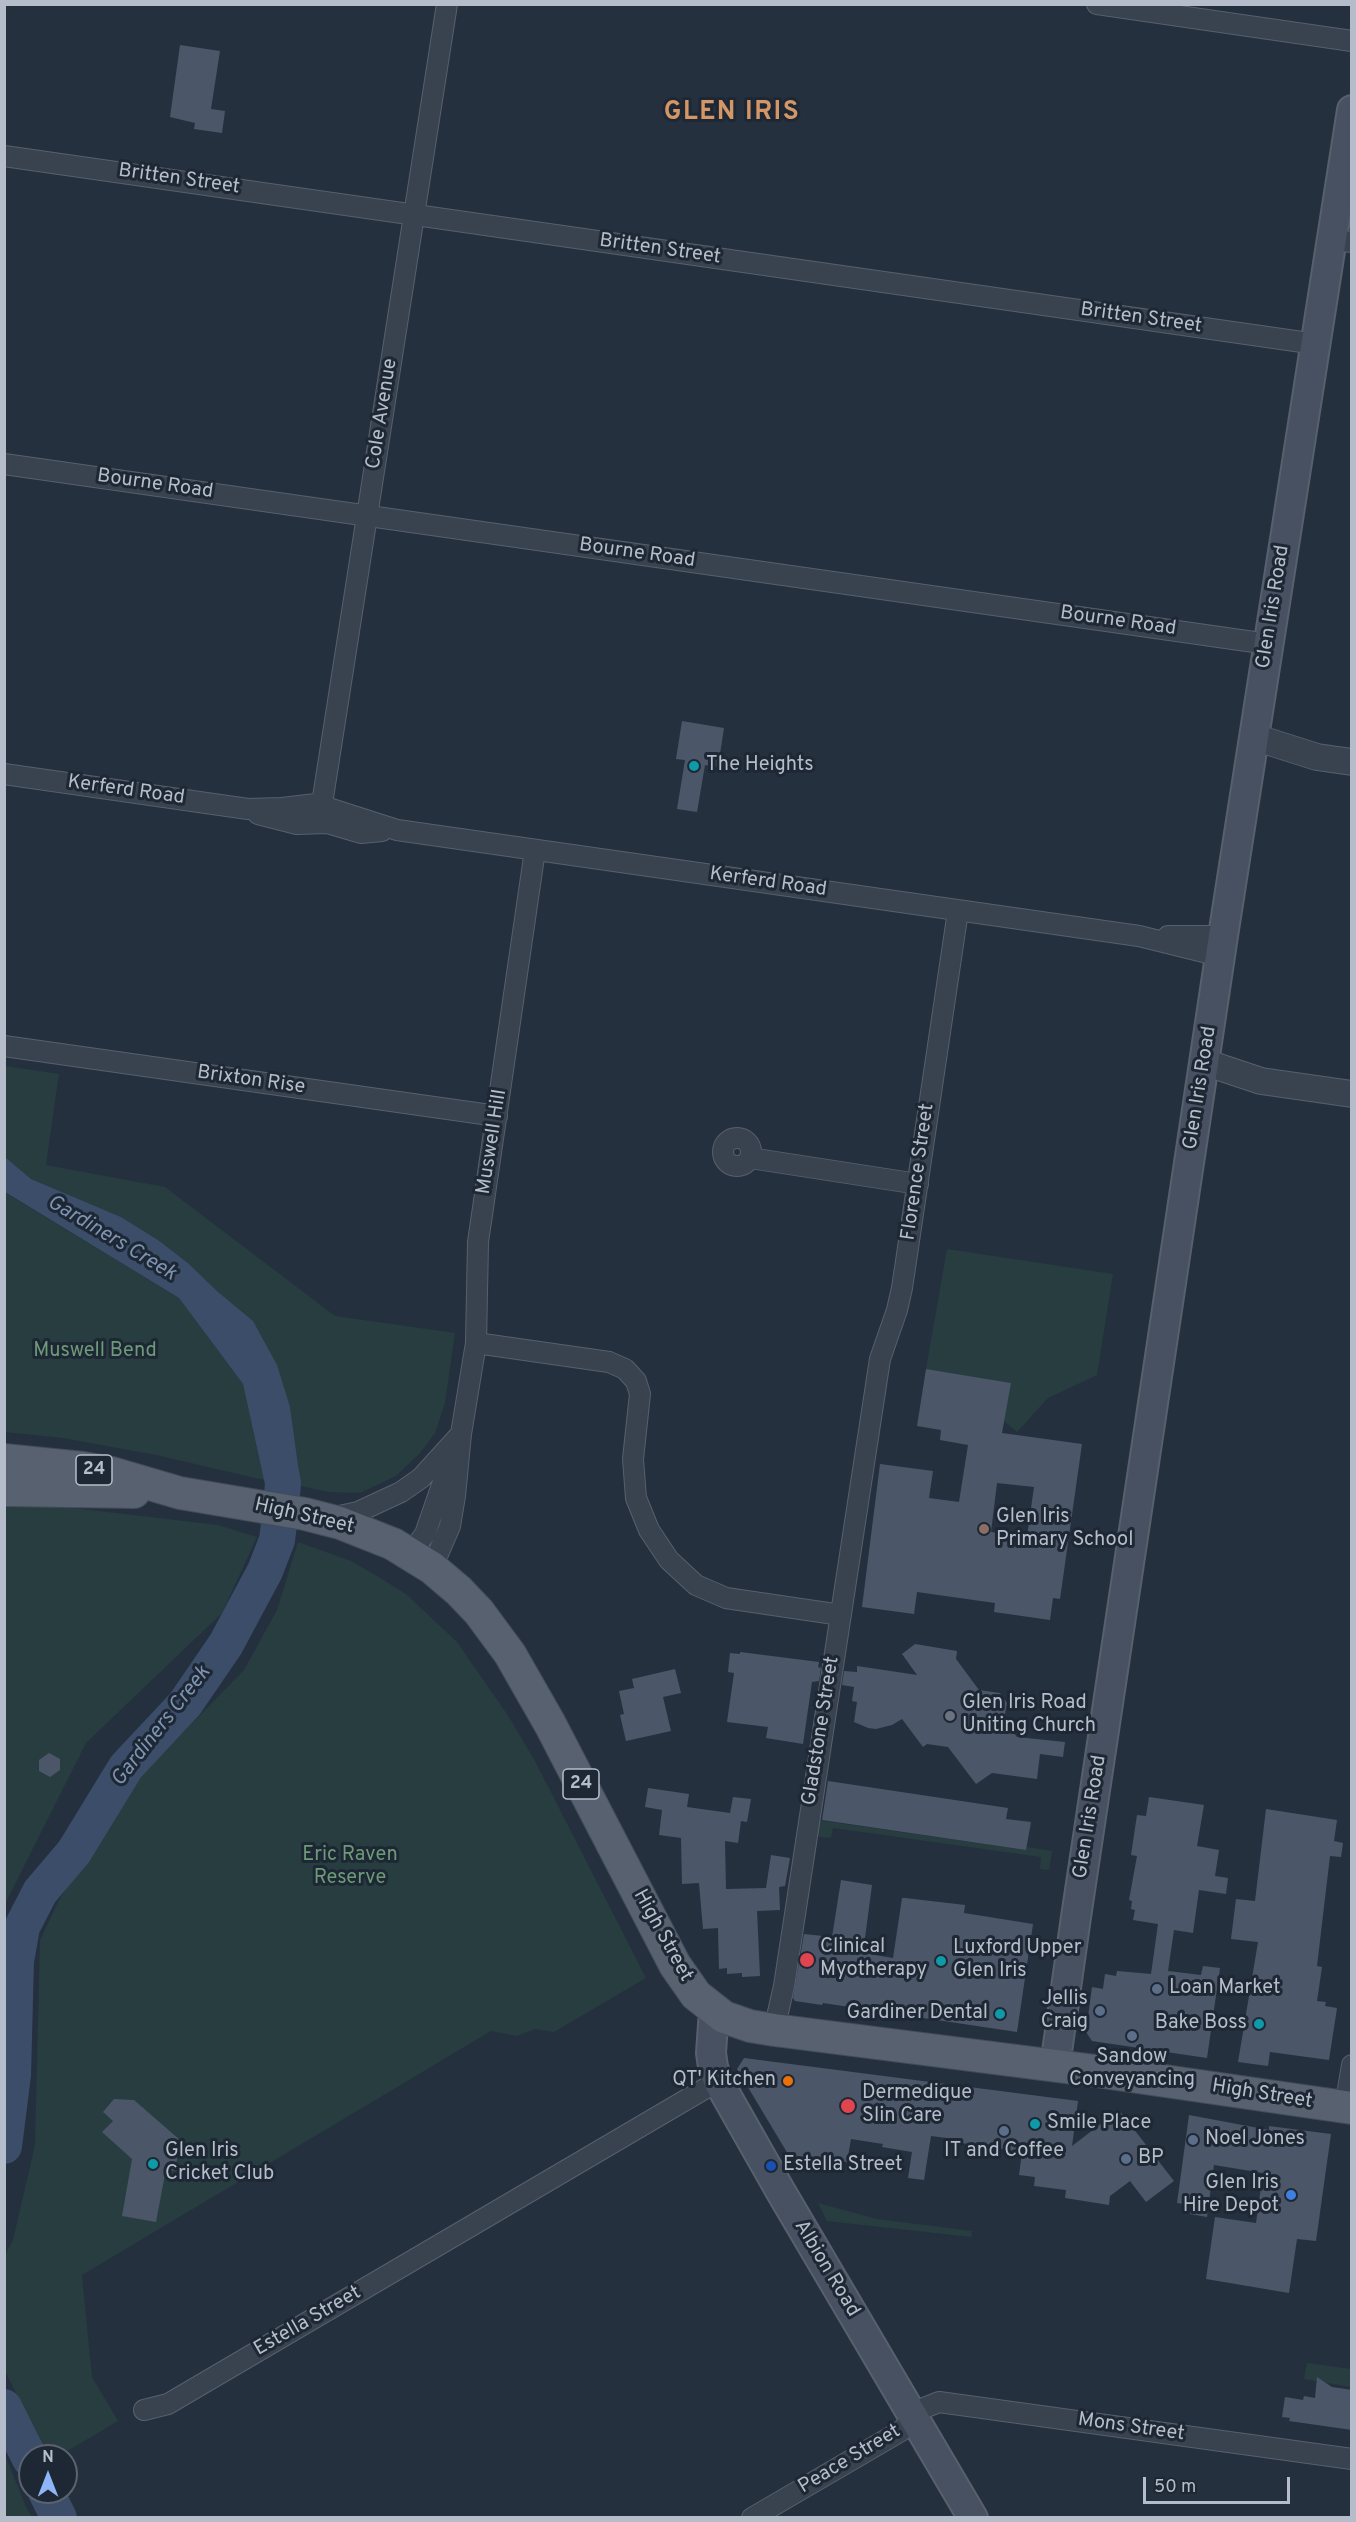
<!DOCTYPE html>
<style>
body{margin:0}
#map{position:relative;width:1356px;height:2522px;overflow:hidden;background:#25303f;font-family:Overpass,sans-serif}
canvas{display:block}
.frame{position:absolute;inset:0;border:6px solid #b6bdca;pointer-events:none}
.north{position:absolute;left:18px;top:2444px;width:60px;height:60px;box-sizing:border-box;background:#1e2734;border:2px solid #5b6370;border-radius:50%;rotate:0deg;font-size:16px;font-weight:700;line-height:24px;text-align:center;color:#b6bdca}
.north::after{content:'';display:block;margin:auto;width:21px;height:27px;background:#8eb6f6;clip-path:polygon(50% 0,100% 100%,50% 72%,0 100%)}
.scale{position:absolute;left:1143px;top:2477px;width:147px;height:27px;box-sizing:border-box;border:3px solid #b6bdca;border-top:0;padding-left:8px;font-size:18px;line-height:21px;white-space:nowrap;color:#b6bdca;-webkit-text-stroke:4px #1e2734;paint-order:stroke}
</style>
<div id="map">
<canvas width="1356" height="2522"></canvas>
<div class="frame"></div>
<div class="north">N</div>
<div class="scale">50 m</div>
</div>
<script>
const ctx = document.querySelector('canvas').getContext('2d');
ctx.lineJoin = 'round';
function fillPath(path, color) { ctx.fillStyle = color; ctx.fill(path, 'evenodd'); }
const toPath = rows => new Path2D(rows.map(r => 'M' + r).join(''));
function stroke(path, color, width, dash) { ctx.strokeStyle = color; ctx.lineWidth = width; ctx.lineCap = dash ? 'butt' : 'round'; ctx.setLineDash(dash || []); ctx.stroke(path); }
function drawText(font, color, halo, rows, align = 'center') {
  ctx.font = font + ' Overpass,sans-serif'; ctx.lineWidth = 6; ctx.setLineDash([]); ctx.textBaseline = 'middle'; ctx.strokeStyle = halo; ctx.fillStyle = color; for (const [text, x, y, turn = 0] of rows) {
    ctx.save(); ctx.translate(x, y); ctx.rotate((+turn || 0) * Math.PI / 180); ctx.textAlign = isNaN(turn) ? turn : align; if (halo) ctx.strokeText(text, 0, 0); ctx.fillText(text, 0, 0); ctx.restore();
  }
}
fillPath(toPath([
 [5,1066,59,1074,46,1165,165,1187,335,1316,455,1333,445,1403,435,1433,420,1453,396,1476,360,1493,328,1492,301,1486,290,1407,218,1292,188,1263,158,1240,121,1217,31,1179,5,1157],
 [4,1192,179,1298,243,1384,264,1480,156,1455,63,1438,5,1432],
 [947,1249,1113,1274,1097,1375,1048,1398,1017,1432,1004,1421,1010,1383,926,1369],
 [14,1501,218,1525,257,1537,222,1613,86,1743,5,1904,5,1502],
 [298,1542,351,1561,377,1576,406,1594,457,1642,509,1717,536,1763,646,1978,554,2032,535,2029,517,2036,491,2031,82,2275,92,2377,118,2421,59,2456,48,2456,5,2371,4,2257,13,2240,35,2145,40,1940,59,1900,137,1780,244,1670,277,1610],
 [817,1820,1026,1850,1027,1847,1052,1851,1049,1870,1040,1869,1041,1857,833,1828,831,1838,815,1836],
 [818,2203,877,2219,972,2231,971,2237,827,2221],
 [1307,2363,1351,2369,1351,2387,1304,2379],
 [5,2455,26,2507,32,2517,5,2517]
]), '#273d40');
fillPath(toPath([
 [5,1157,31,1179,121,1217,158,1240,188,1263,218,1292,253,1321,277,1365,290,1407,301,1486,264,1480,243,1384,179,1298,5,1192]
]), '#3b4d68');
stroke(toPath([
 [4,2146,13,2075,16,1961,22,1927,40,1892,74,1852,126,1767,185,1704,226,1644,265,1571,277,1540,281,1508,283,1483,273,1434],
 [4,2407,30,2459],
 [46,2492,59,2518]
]), '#3b4d68', 36);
fillPath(toPath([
 [180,45,220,51,211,109,225,111,222,133,194,129,195,123,170,117],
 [682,721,724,728,718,767,705,765,697,812,677,809,685,760,676,759],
 [926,1369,1011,1383,1002,1433,1082,1444,1060,1599,1053,1598,1050,1620,994,1612,995,1603,917,1592,914,1614,862,1607,880,1464,933,1471,929,1498,959,1502,968,1445,940,1440,941,1430,917,1426],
 [997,1483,1034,1487,1027,1537,991,1532],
 [915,1644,957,1651,956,1659,979,1690,1000,1693,1007,1703,1004,1720,1017,1737,1065,1742,1063,1757,1040,1754,1037,1779,992,1773,976,1784,948,1747,927,1744,923,1747,902,1719,892,1725,876,1729,868,1728,854,1722,857,1702,852,1701,854,1687,842,1685,844,1671,857,1672,857,1666,917,1675,902,1654],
 [740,1652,819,1662,818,1667,821,1668,819,1681,812,1682,803,1744,766,1738,768,1727,727,1722,734,1673,728,1672,730,1653,740,1654],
 [675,1669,681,1693,663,1697,671,1731,626,1741,620,1715,624,1714,619,1691,634,1688,632,1679],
 [49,1753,60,1759,60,1770,50,1777,39,1771,39,1760],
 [828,1781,1008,1808,1006,1819,1031,1822,1026,1850,822,1820],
 [648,1788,689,1794,687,1807,730,1813,733,1797,751,1799,747,1822,741,1821,738,1843,725,1841,726,1889,766,1888,771,1855,790,1858,785,1886,779,1887,780,1910,757,1911,760,1976,742,1977,742,1973,727,1974,727,1968,719,1969,718,1928,703,1929,699,1883,682,1884,681,1838,659,1835,662,1810,645,1807],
 [1149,1797,1204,1805,1197,1846,1219,1850,1215,1876,1228,1878,1226,1894,1199,1890,1193,1933,1174,1930,1168,1971,1201,1975,1203,1966,1220,1968,1207,2058,1092,2041,1086,2032,1092,1987,1103,1989,1105,1974,1116,1976,1117,1971,1151,1974,1158,1924,1133,1920,1135,1910,1131,1909,1132,1901,1129,1900,1137,1856,1131,1855,1137,1815,1146,1816],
 [1266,1809,1337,1820,1334,1841,1343,1843,1341,1857,1330,1856,1317,1966,1322,1967,1317,2001,1326,2002,1325,2006,1337,2008,1329,2060,1270,2052,1268,2066,1238,2062,1258,1942,1231,1939,1236,1899,1255,1901],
 [841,1880,872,1885,863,1953,893,1958,902,1898,905,1898,965,1905,964,1913,1033,1924,1017,2032,823,2003,822,2005,795,2001,793,1998,804,1934,832,1937],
 [744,2058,1078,2101,1072,2146,1119,2110,1174,2181,1146,2202,1130,2181,1110,2196,1109,2205,1065,2198,1066,2190,1034,2186,1035,2177,1019,2175,1022,2152,961,2143,962,2140,931,2136,924,2180,908,2178,912,2152,882,2147,883,2144,851,2139,847,2162,832,2160,831,2168,794,2164,737,2069],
 [114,2099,134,2100,180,2140,175,2171,166,2169,156,2222,122,2216,132,2159,102,2132,113,2121,103,2112],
 [1189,2115,1269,2130,1269,2126,1331,2134,1316,2241,1297,2239,1289,2293,1206,2279,1215,2217,1256,2223,1263,2173,1214,2165,1207,2217,1190,2214,1191,2205,1177,2203],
 [1317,2377,1332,2387,1352,2390,1352,2430,1289,2421,1290,2418,1282,2417,1285,2397,1303,2400,1304,2396,1315,2398]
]), '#4b5768');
const minor = toPath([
 [1097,4,1352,41],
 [4,156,1316,344],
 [1332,240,1352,242],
 [4,464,1268,644],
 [4,774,248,809,282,808,316,804,397,830,1139,936,1220,956],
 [258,814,297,824,327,823,361,833,382,831],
 [319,823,447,4],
 [1168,936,1223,936],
 [4,1046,497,1116],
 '723 1152a14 14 0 1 1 28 0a14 14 0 1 1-28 0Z',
 [750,1158,918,1184],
 [476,1343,609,1362,625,1369,636,1381,640,1394,633,1459,636,1498,649,1530,669,1560,696,1585,726,1598,841,1615],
 [330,1518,358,1512,401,1492,421,1478,461,1434],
 [410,1554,425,1534,452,1456],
 [432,1568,450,1526,455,1496,461,1434,476,1343,478,1242,535,850],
 [774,2030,784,1986,880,1359,897,1310,902,1288,958,911],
 [1345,2107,1352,2065],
 [144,2410,168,2404,718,2081],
 [752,2518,901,2431,924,2408,939,2402,1352,2459]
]);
const tertiary = toPath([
 [1254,737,1317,757,1352,762],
 [1204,1062,1261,1081,1352,1094]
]);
const secondary = toPath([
 [714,2010,711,2053,713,2067,718,2081,781,2192,973,2518],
 [1055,2066,1076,1917,1223,936,1352,110]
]);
const primary = toPath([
 [4,1460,83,1468,112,1473,180,1493,305,1514,340,1523,393,1544,432,1568,459,1591,479,1612,510,1654,550,1724,675,1965,696,1995,724,2017,750,2026,774,2030,1096,2071,1352,2108],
 [4,1490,134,1492]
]);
stroke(minor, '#57606d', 22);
stroke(tertiary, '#57606d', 28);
stroke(secondary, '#57606d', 32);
stroke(primary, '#434b58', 34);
stroke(minor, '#39424f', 20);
stroke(tertiary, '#39424f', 26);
stroke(secondary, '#475162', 28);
stroke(primary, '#57616f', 32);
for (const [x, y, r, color] of [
 [694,766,6,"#0f9aa8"],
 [984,1529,6,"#8d6e63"],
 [950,1716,6,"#6b7280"],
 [807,1960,8,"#e0444e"],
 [941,1961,6,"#0f9aa8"],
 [1157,1989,6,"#5c6f8a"],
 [1100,2011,6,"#5c6f8a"],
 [1000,2014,6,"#0f9aa8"],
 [1259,2024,6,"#0f9aa8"],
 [1132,2036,6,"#5c6f8a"],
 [788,2081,6,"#e8710a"],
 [848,2106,8,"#e0444e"],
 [1035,2124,6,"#0f9aa8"],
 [1004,2131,6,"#5c6f8a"],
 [1193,2140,6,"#5c6f8a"],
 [1126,2159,6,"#5c6f8a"],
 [153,2164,6,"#0f9aa8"],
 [771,2166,6,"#1a4fb4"],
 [1291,2195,6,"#3f7fe0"]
]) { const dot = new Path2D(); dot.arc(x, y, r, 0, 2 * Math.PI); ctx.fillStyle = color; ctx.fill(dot); stroke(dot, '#1e2734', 2); }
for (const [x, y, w] of [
 [94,1470,36],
 [581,1784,36]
]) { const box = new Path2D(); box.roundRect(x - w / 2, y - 15, w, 30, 4.5); ctx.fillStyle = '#1e2734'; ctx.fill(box); stroke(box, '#b6bdca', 1.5); }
drawText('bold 18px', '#b6bdca', null, [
 ["24",94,1470],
 ["24",581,1784]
]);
drawText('20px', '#b6bdca', '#1e2734', [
 ["Britten Street",179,180,8],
 ["Britten Street",660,250,8],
 ["Britten Street",1141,319,8],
 ["Cole Avenue",383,414,-81],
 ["Bourne Road",155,485,8],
 ["Bourne Road",637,554,8],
 ["Glen Iris Road",1274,607,-81],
 ["Bourne Road",1118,622,8],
 ["Kerferd Road",126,791,8],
 ["Kerferd Road",768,883,8],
 ["Brixton Rise",251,1081,8],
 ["Glen Iris Road",1201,1088,-81],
 ["Muswell Hill",493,1142,-81],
 ["Florence Street",919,1172,-82],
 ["High Street",304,1517,13],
 ["Gladstone Street",822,1731,-81],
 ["Glen Iris Road",1091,1817,-81],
 ["High Street",662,1936,61],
 ["High Street",1262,2095,9],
 ["Albion Road",826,2269,59],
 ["Estella Street",308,2322,-30],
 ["Mons Street",1131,2428,8],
 ["Peace Street",850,2460,-31]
]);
drawText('20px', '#b6bdca', '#1e2734', [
 ["The Heights",706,766],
 ["Glen Iris",996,1518],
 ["Primary School",996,1541],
 ["Glen Iris Road",962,1704],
 ["Uniting Church",962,1727],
 ["Clinical",820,1948],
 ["Myotherapy",820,1971],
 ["Luxford Upper",953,1949],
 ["Glen Iris",953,1972],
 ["Loan Market",1169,1989],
 ["Jellis",1088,2000,"right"],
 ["Craig",1088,2023,"right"],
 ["Gardiner Dental",988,2014,"right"],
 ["Bake Boss",1247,2024,"right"],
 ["Sandow",1132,2058,"center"],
 ["Conveyancing",1132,2081,"center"],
 ["QT' Kitchen",776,2081,"right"],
 ["Dermedique",862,2094],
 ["Slin Care",862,2117],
 ["Smile Place",1047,2124],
 ["Noel Jones",1205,2140],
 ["Glen Iris",165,2152],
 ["Cricket Club",165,2175],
 ["IT and Coffee",1004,2152,"center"],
 ["BP",1138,2159],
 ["Estella Street",783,2166],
 ["Glen Iris",1279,2184,"right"],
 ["Hire Depot",1279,2207,"right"]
], 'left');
drawText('20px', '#6d9a78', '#1e2734', [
 ["Muswell Bend",95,1352],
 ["Eric Raven",350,1856],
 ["Reserve",350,1879]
]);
drawText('italic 21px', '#7d93b1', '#1e2734', [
 ["Gardiners Creek",111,1239,31],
 ["Gardiners Creek",162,1727,-52]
]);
ctx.letterSpacing = '1.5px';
drawText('bold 26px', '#d39667', '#1e2734', [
 ["GLEN IRIS",732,114]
]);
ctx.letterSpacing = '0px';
</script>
